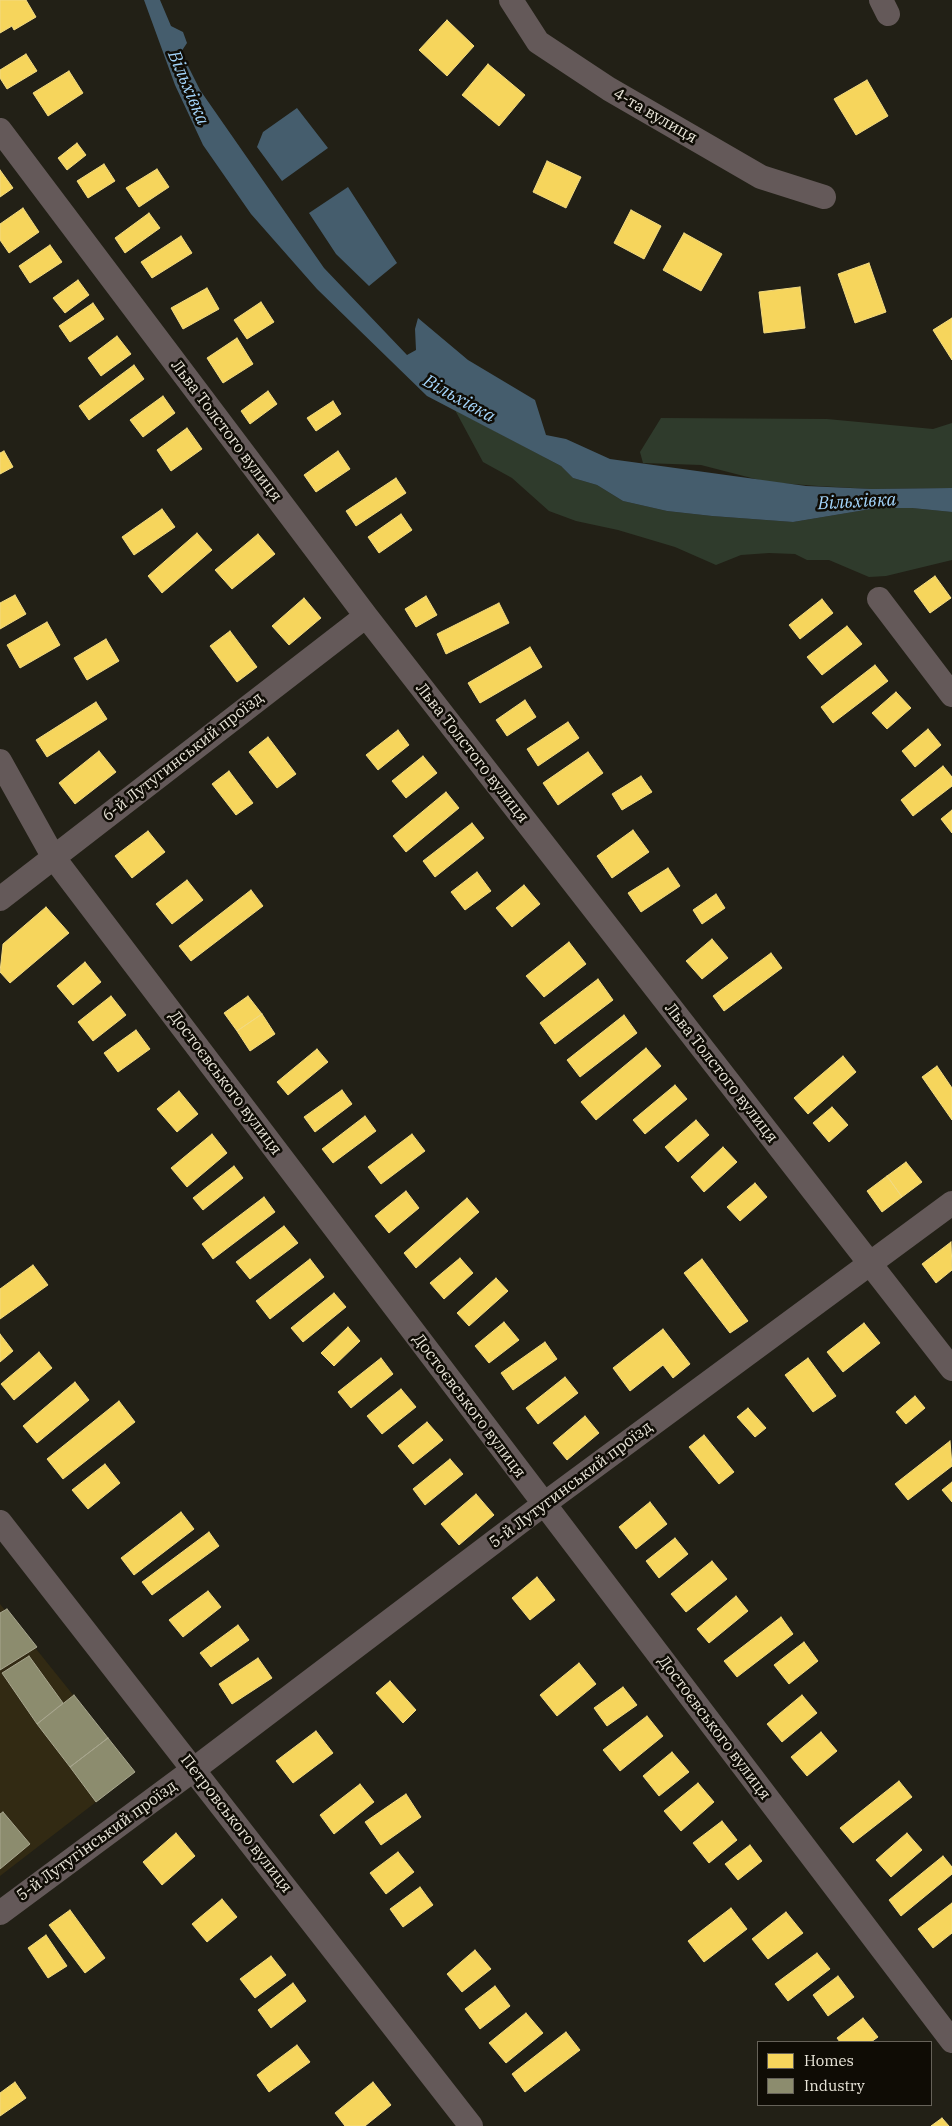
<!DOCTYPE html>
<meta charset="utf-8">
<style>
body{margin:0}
#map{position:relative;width:952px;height:2126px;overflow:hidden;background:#222016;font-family:"IBM Plex Serif",serif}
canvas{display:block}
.legend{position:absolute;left:757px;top:2041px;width:175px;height:65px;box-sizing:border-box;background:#0f0c05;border:1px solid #666259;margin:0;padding:6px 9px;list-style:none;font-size:15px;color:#e8e4d8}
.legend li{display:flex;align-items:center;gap:10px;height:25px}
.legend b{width:25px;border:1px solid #666259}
</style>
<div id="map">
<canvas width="952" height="2126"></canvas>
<ul class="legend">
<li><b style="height:14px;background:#f6d55c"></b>Homes</li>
<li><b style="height:14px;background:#8c8c6e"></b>Industry</li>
</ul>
</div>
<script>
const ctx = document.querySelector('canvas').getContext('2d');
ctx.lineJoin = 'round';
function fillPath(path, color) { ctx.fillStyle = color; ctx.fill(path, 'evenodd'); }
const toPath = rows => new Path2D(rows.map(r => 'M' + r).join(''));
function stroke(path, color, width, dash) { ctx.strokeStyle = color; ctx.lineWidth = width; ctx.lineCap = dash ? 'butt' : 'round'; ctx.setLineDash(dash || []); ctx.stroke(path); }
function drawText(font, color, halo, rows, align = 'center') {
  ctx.font = font + ' "IBM Plex Serif",serif'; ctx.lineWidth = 5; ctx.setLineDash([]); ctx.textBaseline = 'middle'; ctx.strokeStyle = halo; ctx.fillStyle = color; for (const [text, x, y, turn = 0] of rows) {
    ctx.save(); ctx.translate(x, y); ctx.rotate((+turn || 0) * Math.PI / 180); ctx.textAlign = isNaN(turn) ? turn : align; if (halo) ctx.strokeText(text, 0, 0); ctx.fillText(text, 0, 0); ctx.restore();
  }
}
fillPath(toPath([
 [0,1604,135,1772,0,1876]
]), '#322a13');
fillPath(toPath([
 [455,410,561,466,573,478,597,485,623,501,667,511,712,516,793,522,877,508,912,508,952,512,952,560,886,576,869,577,829,560,807,560,795,554,769,553,741,555,716,565,675,547,618,530,576,521,549,511,512,478,483,462],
 [661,418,827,419,933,429,952,423,952,488,872,489,818,486,767,482,701,465,643,463,640,452]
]), '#2f3b2c');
fillPath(toPath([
 [144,0,160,0,171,26,183,32,187,43,181,52,200,90,324,268,407,355,416,350,415,329,418,318,468,360,535,400,546,435,566,439,610,459,806,486,872,489,952,488,952,512,912,508,877,508,793,522,712,516,667,511,623,501,597,485,573,478,561,466,427,396,317,289,251,214,203,145,175,85],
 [297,108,328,148,282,181,257,147,263,132],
 [348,187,397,263,369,286,336,254,309,213]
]), '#455d6d');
const homes = toPath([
 [0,0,26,0,36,17,14,30,12,26,0,33,0,0],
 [447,20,474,46,447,76,419,50,447,20],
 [26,54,37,71,7,89,0,78,0,70,26,54],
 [488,64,525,95,499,126,462,95,488,64],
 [69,71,83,93,48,116,33,93,69,71],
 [867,80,888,116,856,135,834,99,867,80],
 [77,143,86,155,67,170,58,158,77,143],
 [547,161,581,177,566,208,533,192,547,161],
 [104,164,115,181,88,198,77,181,104,164],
 [157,169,169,187,139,207,126,188,157,169],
 [0,170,13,188,0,197,0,170],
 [23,208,39,232,9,253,0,240,0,224,23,208],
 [631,210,661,226,644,259,614,243,631,210],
 [149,213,160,228,125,253,115,238,149,213],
 [684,233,722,254,701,291,663,270,684,233],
 [181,236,192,253,152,278,141,262,181,236],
 [50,245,62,262,30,283,19,266,50,245],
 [869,263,886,312,855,323,838,274,869,263],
 [78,280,89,295,65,313,53,298,78,280],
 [800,287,805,328,764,333,759,292,800,287],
 [207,288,219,309,183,329,171,308,207,288],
 [261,302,274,322,247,339,234,320,261,302],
 [93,303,104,319,70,342,59,326,93,303],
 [952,318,952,360,933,330,952,318],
 [117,336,131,354,101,376,88,358,117,336],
 [237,338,253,364,223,383,207,358,237,338],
 [134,365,144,379,89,420,79,406,134,365],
 [268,391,277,404,250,424,241,411,268,391],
 [163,396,175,413,143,437,130,420,163,396],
 [333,401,341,414,316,431,307,418,333,401],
 [187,428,202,449,171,471,157,450,187,428],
 [4,451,13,467,0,474,0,453,4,451],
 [338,451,350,469,316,492,304,475,338,451],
 [396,478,406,493,356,526,346,511,396,478],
 [162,509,175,527,134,555,122,537,162,509],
 [401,514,412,530,379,553,368,537,401,514],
 [197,533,212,550,162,593,148,576,197,533],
 [258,534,275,554,232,589,215,570,258,534],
 [935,576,951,598,930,613,914,591,935,576],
 [15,595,26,614,0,629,0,603,15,595],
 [426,596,437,615,416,627,405,609,426,596],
 [304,598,321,618,289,645,272,626,304,598],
 [822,599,833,613,800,639,789,625,822,599],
 [499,603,509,623,446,654,437,634,499,603],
 [47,622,60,645,20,668,7,645,47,622],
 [847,626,862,644,822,675,807,657,847,626],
 [230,631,257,667,237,682,210,646,230,631],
 [106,639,119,661,87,680,74,658,106,639],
 [530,647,542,667,480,703,468,683,530,647],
 [875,665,888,681,833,723,821,707,875,665],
 [896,692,911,708,887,729,872,713,896,692],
 [525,700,536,717,507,736,496,720,525,700],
 [96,702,107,719,47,757,36,740,96,702],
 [568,722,579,738,538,766,527,749,568,722],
 [928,729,941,745,915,767,902,751,928,729],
 [398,730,409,745,378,770,366,755,398,730],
 [268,737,296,774,277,788,249,752,268,737],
 [99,751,116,772,75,804,59,783,99,751],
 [588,752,603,773,558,805,543,783,588,752],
 [423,756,437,773,406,798,392,781,423,756],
 [943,766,952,777,952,786,913,816,901,800,943,766],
 [229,771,253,803,236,815,212,784,229,771],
 [641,776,652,792,622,810,612,794,641,776],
 [446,792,459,808,406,852,393,836,446,792],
 [952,810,952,833,941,819,952,810],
 [472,823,484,838,435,877,423,861,472,823],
 [633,830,649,852,612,878,597,856,633,830],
 [148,831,165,852,132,878,115,856,148,831],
 [668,868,680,886,641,912,628,893,668,868],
 [477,872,491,891,465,910,451,892,477,872],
 [187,880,203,900,172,924,156,904,187,880],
 [524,885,540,904,512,927,496,908,524,885],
 [251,890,263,906,191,961,179,946,251,890],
 [716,894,725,908,702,924,693,910,716,894],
 [46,907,69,933,10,983,0,972,3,944,46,907],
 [712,939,728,958,702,979,686,961,712,939],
 [569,942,586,964,544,997,526,976,569,942],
 [771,953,782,968,724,1011,713,996,771,953],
 [85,962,101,982,73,1005,57,986,85,962],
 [598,979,613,1000,555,1044,540,1023,598,979],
 [111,996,126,1015,93,1041,78,1022,111,996],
 [248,996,262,1014,237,1031,224,1013,248,996],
 [262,1014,275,1034,250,1051,237,1031,262,1014],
 [624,1015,637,1033,580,1077,567,1060,624,1015],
 [136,1030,150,1049,118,1072,104,1053,136,1030],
 [646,1048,661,1066,596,1120,581,1102,646,1048],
 [317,1049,328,1062,288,1095,277,1082,317,1049],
 [843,1056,856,1072,808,1114,794,1098,843,1056],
 [937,1066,952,1088,952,1120,922,1077,937,1066],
 [675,1085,687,1099,645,1134,633,1120,675,1085],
 [342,1090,352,1104,315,1132,304,1117,342,1090],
 [179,1091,198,1114,177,1132,157,1109,179,1091],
 [832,1107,848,1125,829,1142,813,1123,832,1107],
 [365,1116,376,1131,333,1163,322,1149,365,1116],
 [696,1120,709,1135,678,1162,665,1147,696,1120],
 [212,1134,227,1153,187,1187,171,1168,212,1134],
 [412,1134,425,1151,381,1184,368,1167,412,1134],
 [723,1147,737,1162,704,1192,691,1177,723,1147],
 [906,1162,922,1182,902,1197,887,1176,906,1162],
 [234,1166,243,1178,203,1210,193,1198,234,1166],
 [887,1176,902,1197,882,1212,867,1191,887,1176],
 [755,1183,767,1197,740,1221,727,1207,755,1183],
 [406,1191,419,1208,389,1233,375,1216,406,1191],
 [264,1197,275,1212,213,1259,202,1244,264,1197],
 [467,1198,479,1212,416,1268,404,1253,467,1198],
 [284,1226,298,1243,250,1279,236,1262,284,1226],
 [951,1242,952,1270,936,1283,922,1264,951,1242],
 [460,1258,473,1273,444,1299,430,1283,460,1258],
 [310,1259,324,1277,270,1319,256,1301,310,1259],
 [702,1259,748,1321,730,1333,684,1273,702,1259],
 [33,1265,48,1285,0,1319,0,1289,33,1265],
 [496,1278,508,1291,469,1326,457,1313,496,1278],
 [334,1293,346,1307,303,1342,291,1328,334,1293],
 [504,1322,519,1340,489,1363,475,1346,504,1322],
 [864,1323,880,1343,843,1372,827,1352,864,1323],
 [348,1327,360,1341,334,1366,321,1353,348,1327],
 [663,1329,690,1364,673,1378,663,1365,630,1391,613,1368,663,1329],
 [0,1334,13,1351,0,1362,0,1334],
 [545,1342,557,1359,513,1390,501,1373,545,1342],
 [39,1352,52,1368,14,1400,1,1384,39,1352],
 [381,1358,393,1374,351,1408,338,1392,381,1358],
 [808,1358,836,1396,813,1412,785,1375,808,1358],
 [565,1377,578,1393,538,1424,526,1408,565,1377],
 [75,1382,89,1400,37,1443,23,1426,75,1382],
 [401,1389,416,1407,382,1434,367,1416,401,1389],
 [915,1396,925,1408,906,1424,896,1412,915,1396],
 [119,1401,135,1422,63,1479,47,1459,119,1401],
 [748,1408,766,1428,755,1437,737,1417,748,1408],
 [585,1416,599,1433,567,1460,553,1443,585,1416],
 [427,1422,443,1440,413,1464,398,1446,427,1422],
 [704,1435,734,1472,719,1484,689,1447,704,1435],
 [950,1441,952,1466,908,1500,895,1484,950,1441],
 [450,1459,463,1474,425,1505,413,1489,450,1459],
 [105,1464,120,1483,88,1509,72,1490,105,1464],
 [952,1482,952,1502,942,1490,952,1482],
 [476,1494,494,1515,459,1545,441,1524,476,1494],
 [650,1502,667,1524,636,1549,619,1527,650,1502],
 [181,1512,194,1529,134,1575,121,1558,181,1512],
 [209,1532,219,1546,152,1595,142,1582,209,1532],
 [675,1538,688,1554,659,1578,646,1561,675,1538],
 [712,1561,727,1579,686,1612,671,1594,712,1561],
 [537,1577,555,1600,530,1620,512,1598,537,1577],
 [208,1591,221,1607,183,1637,169,1620,208,1591],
 [736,1596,748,1611,709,1643,697,1629,736,1596],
 [781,1617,793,1634,737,1677,724,1661,781,1617],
 [238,1625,249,1640,211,1667,200,1653,238,1625],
 [804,1642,818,1661,789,1684,774,1665,804,1642],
 [258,1658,272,1678,232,1704,219,1684,258,1658],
 [579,1663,596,1684,557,1716,540,1695,579,1663],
 [390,1681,416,1710,403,1723,376,1693,390,1681],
 [623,1687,637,1705,607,1726,594,1708,623,1687],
 [802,1695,817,1713,782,1742,767,1724,802,1695],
 [647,1716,663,1736,620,1771,603,1750,647,1716],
 [316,1731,333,1753,293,1783,276,1761,316,1731],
 [821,1732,837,1751,807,1776,791,1757,821,1732],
 [672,1752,689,1772,659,1796,643,1776,672,1752],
 [899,1781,912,1797,853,1843,840,1828,899,1781],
 [698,1783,714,1802,681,1831,664,1811,698,1783],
 [360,1784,374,1802,334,1834,320,1815,360,1784],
 [406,1794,421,1817,381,1845,365,1822,406,1794],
 [722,1821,737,1840,709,1863,693,1843,722,1821],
 [176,1833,195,1856,162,1885,143,1862,176,1833],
 [907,1833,922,1850,891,1877,876,1860,907,1833],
 [750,1845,762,1861,738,1880,725,1864,750,1845],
 [398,1852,414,1872,386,1894,370,1873,398,1852],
 [943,1856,952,1867,952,1874,901,1916,889,1900,943,1856],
 [420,1887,433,1905,403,1927,390,1909,420,1887],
 [222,1899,237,1917,207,1942,192,1924,222,1899],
 [952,1903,952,1933,933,1948,918,1929,952,1903],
 [731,1908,747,1929,704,1962,688,1941,731,1908],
 [70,1910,105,1958,85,1973,49,1925,70,1910],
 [786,1912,803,1933,768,1959,752,1939,786,1912],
 [46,1935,67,1966,48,1978,28,1948,46,1935],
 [475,1950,491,1969,462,1992,447,1974,475,1950],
 [817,1953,830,1969,788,2001,775,1984,817,1953],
 [271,1956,286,1975,255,1998,240,1979,271,1956],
 [838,1976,854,1997,828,2016,813,1995,838,1976],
 [293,1983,306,2001,271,2028,258,2010,293,1983],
 [495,1986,510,2006,480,2029,465,2009,495,1986],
 [526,2013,543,2033,506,2063,489,2043,526,2013],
 [863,2018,878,2037,871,2042,840,2042,837,2038,863,2018],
 [566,2032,580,2050,525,2092,512,2074,566,2032],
 [297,2045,310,2062,269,2092,257,2075,297,2045],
 [15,2082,26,2098,0,2116,0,2093,15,2082],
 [373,2082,391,2105,365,2126,345,2126,335,2113,373,2082],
 [942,2118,949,2126,931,2126,942,2118]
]);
fillPath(homes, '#f6d55c');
stroke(homes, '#f2da81', 1);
const industry = toPath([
 [7,1609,37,1647,0,1670,0,1613,7,1609],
 [29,1656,63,1703,37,1724,2,1673,29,1656],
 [74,1695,108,1738,70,1767,37,1724,74,1695],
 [108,1738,135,1772,96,1802,70,1767,108,1738],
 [3,1812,30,1844,0,1869,0,1814,3,1812]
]);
fillPath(industry, '#8c8c6e');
stroke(industry, '#a8a68e', 1);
stroke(toPath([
 [511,0,538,42,609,89,761,177,824,197],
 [881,0,888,14],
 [0,130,366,616,952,1369],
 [879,599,952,695],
 [0,761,54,858,952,2041],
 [0,899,366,616],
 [0,1522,471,2126],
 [0,1913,193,1770,544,1504,952,1203]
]), '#645959', 24);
drawText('16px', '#e8e4d8', '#0f0c05', [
 ["4-та вулиця",655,116,30],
 ["Льва Толстого вулиця",226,431,53],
 ["Льва Толстого вулиця",472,753,52],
 ["6-й Лутугинський проїзд",183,757,-38],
 ["Льва Толстого вулиця",721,1073,52],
 ["Достоєвського вулиця",225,1083,53],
 ["Достоєвського вулиця",469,1406,53],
 ["5-й Лутугинський проїзд",571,1485,-37],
 ["Достоєвського вулиця",714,1728,53],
 ["Петровського вулиця",236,1824,52],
 ["5-й Лутугінський проїзд",97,1841,-36]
]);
drawText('italic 18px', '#a4d5fb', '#0f0c05', [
 ["Вільхівка",188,88,67],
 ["Вільхівка",459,399,29],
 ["Вільхівка",857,502,-3]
]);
</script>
